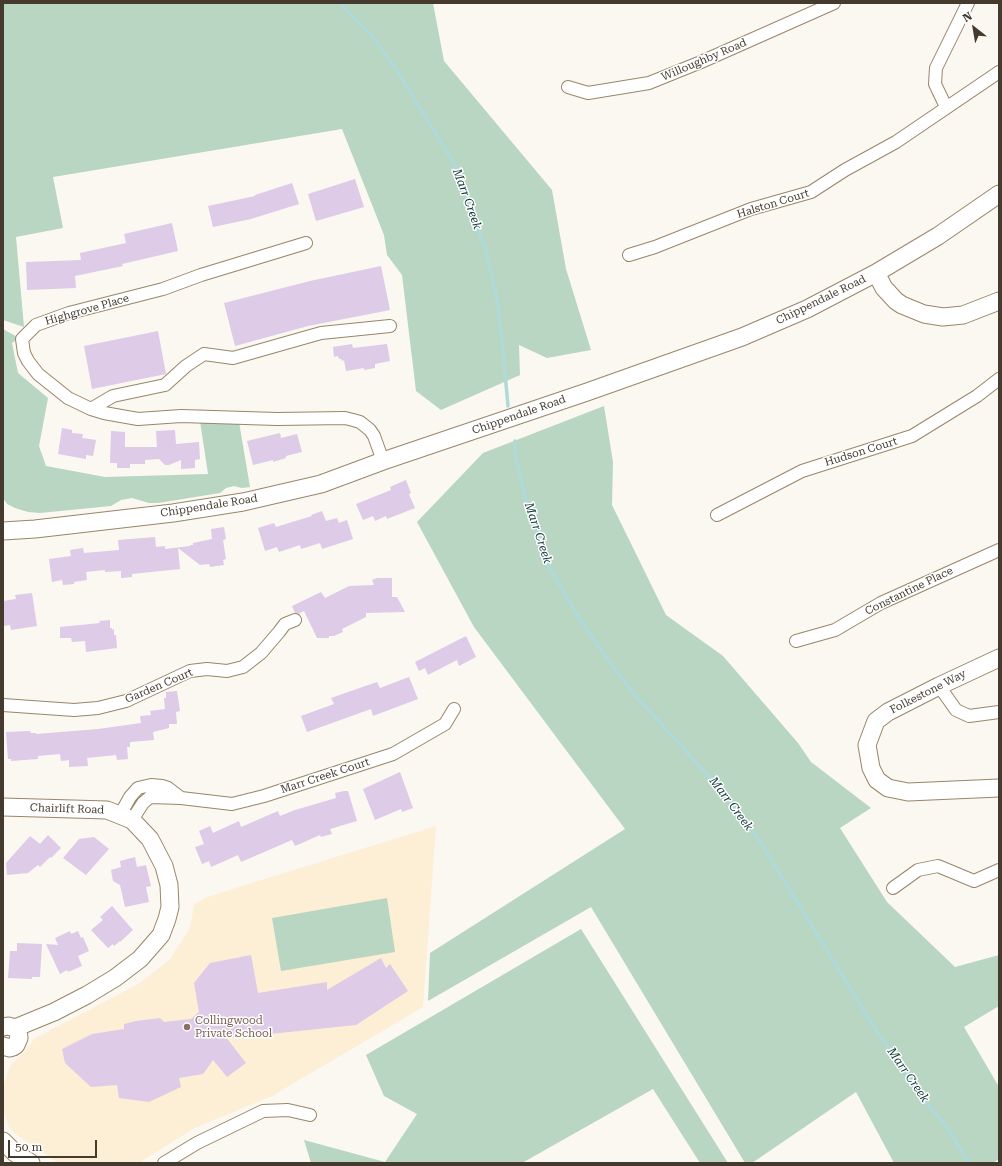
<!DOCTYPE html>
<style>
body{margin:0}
#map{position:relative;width:1002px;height:1166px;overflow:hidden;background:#fbf7f1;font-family:"Roboto Serif",serif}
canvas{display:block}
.frame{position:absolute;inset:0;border:4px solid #443b2e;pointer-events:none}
.north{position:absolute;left:954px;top:8px;width:40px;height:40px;-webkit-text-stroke:3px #fff;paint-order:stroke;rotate:329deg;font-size:11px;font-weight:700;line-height:16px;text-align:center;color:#443b2e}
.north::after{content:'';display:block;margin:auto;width:14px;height:18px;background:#443b2e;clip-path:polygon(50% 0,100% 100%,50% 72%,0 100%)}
.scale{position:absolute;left:8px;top:1140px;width:89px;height:18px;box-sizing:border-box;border:2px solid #443b2e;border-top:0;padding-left:5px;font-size:12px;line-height:14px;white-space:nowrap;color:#443b2e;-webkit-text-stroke:3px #fff;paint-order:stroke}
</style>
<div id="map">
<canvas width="1002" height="1166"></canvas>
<div class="frame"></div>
<div class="north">N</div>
<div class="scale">50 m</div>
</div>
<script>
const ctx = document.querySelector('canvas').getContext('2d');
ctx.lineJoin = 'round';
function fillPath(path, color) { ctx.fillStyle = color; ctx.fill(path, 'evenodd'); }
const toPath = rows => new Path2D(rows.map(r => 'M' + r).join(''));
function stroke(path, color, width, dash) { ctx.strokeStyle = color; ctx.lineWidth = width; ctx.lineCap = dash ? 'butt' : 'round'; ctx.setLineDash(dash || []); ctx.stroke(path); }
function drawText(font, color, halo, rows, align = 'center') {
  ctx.font = font + ' "Roboto Serif",serif'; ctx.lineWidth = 3; ctx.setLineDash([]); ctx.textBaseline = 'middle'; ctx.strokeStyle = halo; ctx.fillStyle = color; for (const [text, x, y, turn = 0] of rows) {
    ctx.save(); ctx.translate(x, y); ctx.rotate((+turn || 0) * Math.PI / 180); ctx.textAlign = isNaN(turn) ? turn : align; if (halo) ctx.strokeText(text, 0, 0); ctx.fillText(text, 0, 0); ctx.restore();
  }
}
fillPath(toPath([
 [436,826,423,1007,272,1096,195,1128,138,1163,58,1163,10,1130,3,1109,3,1087,10,1066,28,1048,34,1039,140,983,170,959,190,928,194,905,207,897]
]), '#fdeed6');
fillPath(toPath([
 [3,3,433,3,444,61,552,190,566,269,591,350,547,358,519,345,520,375,441,410,416,391,402,275,387,255,384,235,342,129,53,177,63,228,16,237,24,327,3,320],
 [3,329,19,338,12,343,18,373,48,398,39,446,46,466,105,477,208,474,200,421,239,422,250,487,242,488,234,486,226,488,220,493,158,503,149,503,132,498,121,500,111,506,40,513,28,512,15,508,7,504,3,498],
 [604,406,613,462,612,505,666,615,723,656,798,743,811,762,871,808,840,828,887,902,955,967,999,955,999,1006,964,1027,999,1087,999,1159,993,1163,894,1163,856,1092,752,1163,745,1163,591,907,428,1001,430,953,625,829,474,627,417,522,483,453],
 [387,898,395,952,281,971,272,918],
 [581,929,728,1163,700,1163,653,1089,522,1163,311,1163,304,1140,385,1162,417,1114,384,1096,366,1055]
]), '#b8d6c1');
stroke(toPath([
 [340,3,375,40,394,66,458,170,485,248,497,299,503,351,508,406],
 [515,441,515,455,526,499,547,564,581,621,603,653,636,697,656,718,702,769,716,782,761,843,877,1032,902,1067,920,1096,945,1124,969,1163]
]), '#b0dada', 3.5);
fillPath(toPath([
 [355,179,364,207,316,221,308,194],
 [292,183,299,204,251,219,213,227,208,206,255,196,255,195],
 [172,223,178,251,122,264,123,266,75,276,76,288,27,290,26,262,81,260,80,253,126,243,124,234],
 [381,266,390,310,308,326,235,346,224,303,310,281],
 [158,331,166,374,92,389,84,346],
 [352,344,353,348,387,344,390,361,375,364,375,368,364,370,364,368,346,371,344,360,342,361,341,359,339,359,338,356,334,357,333,347],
 [62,428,72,430,72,433,83,434,82,438,96,440,93,456,86,455,86,459,58,454],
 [175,430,176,444,199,442,200,459,195,460,195,468,181,469,181,460,169,465,165,465,159,459,145,460,145,464,130,464,130,468,117,468,117,463,110,463,111,431,125,432,125,447,157,447,156,431],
 [280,433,281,438,297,434,302,452,286,456,286,458,273,462,273,460,253,465,247,441],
 [406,480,411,493,409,494,415,508,387,519,386,516,375,521,373,516,363,520,356,504,391,490,390,487],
 [322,511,326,521,337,518,339,523,347,520,353,539,322,549,320,543,301,549,300,545,279,552,277,547,265,551,258,528,274,523,276,527,312,516,311,515],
 [224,527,226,539,223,540,226,559,223,560,224,565,210,567,209,564,200,565,178,548,180,569,132,574,132,577,121,578,121,571,105,572,105,570,86,572,87,580,74,582,74,584,63,585,62,580,52,582,49,559,71,556,70,550,83,548,84,553,119,550,118,540,155,537,156,547,165,546,165,549,190,546,190,545,193,545,193,543,212,539,211,529],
 [377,578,392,578,392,597,397,597,405,612,366,613,366,617,342,629,343,632,334,636,329,636,329,638,317,638,304,611,298,614,295,613,292,606,321,592,325,598,349,586,374,585,372,580],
 [32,593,37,626,11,630,10,625,3,626,3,601,16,599,15,595],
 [110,620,110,628,112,628,112,630,114,629,114,635,116,635,117,648,86,652,85,641,72,642,71,638,60,638,60,627,100,623,99,621],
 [466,636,476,657,459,666,457,660,428,675,425,668,419,671,415,662],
 [409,677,418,699,373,716,371,709,307,732,301,716,334,704,331,698,377,682,380,688],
 [177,691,180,711,176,712,177,724,169,724,169,728,153,732,154,740,130,742,130,747,127,747,128,759,117,760,116,755,87,758,88,766,69,767,69,760,61,761,60,754,38,756,38,759,11,761,11,759,8,759,6,732,30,731,31,733,36,733,36,734,98,729,141,723,140,716,151,715,150,711,165,709,164,698,166,698,166,692],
 [400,772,413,808,402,812,401,809,375,820,363,789],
 [344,791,348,791,357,821,330,829,332,834,321,837,320,835,295,846,292,840,241,862,238,855,211,867,209,861,202,864,195,847,204,844,199,831,210,826,213,833,239,821,241,827,278,811,280,816,295,810,336,798,335,793],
 [48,835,61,848,51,858,50,857,40,867,38,865,28,873,7,875,6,863,30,836,40,844],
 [94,837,109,849,86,875,63,858,79,839],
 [135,857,137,867,146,865,151,886,146,887,149,902,125,907,120,885,113,881,111,870,121,867,120,861],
 [112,906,133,930,120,942,120,941,114,946,113,944,108,948,91,930,103,920,100,917],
 [70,931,71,934,78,931,81,938,83,937,89,951,78,956,82,966,68,972,67,970,60,974,46,944,58,945,55,938],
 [17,943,42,944,40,977,32,977,32,979,8,978,10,951,17,951],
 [251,955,258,993,327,982,327,990,381,958,386,968,390,964,408,991,356,1025,241,1037,225,1036,246,1063,227,1077,213,1060,203,1074,179,1078,181,1087,149,1102,119,1098,117,1085,91,1087,65,1063,62,1049,92,1034,124,1029,124,1024,136,1021,160,1018,164,1022,191,1019,199,1012,194,983,210,963]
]), '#ddcbe8');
const street = toPath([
 [568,87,588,93,649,83,701,62,834,3],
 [946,107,935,84,936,68,968,3],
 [306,243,201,275,163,289,69,313,36,325,22,339,24,353,28,361,38,374,68,398,91,409,104,413,138,419,181,416,277,419,345,418,353,420,360,422,370,430,374,436,383,461],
 [629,255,655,247,751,209,811,192,845,170,896,142,999,72],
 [91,409,113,396,165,385,186,366,204,354,233,358,321,333,390,326],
 [717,515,802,471,912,436,977,396,999,379],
 [796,641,835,630,881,603,999,550],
 [939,686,956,710,969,716,999,712],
 [3,705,74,710,98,708,126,701,190,671,207,669,227,671,243,667,261,653,279,632,285,624,295,620],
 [120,815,130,797,138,788,151,785,162,786,168,788,181,798],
 [132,820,143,803,150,797,181,798,232,804,264,796,393,754,445,724,454,709],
 [893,888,918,870,938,866,974,881,999,870],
 [164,1163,197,1143,263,1111,288,1110,310,1115]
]);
const secondary = toPath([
 [876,273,884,288,896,301,902,305,924,314,943,317,963,315,999,301],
 [3,531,35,529,173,513,243,502,321,484,383,461,587,392,742,337,807,309,876,273,938,236,999,194],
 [999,658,939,686,888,712,876,721,867,745,871,768,877,780,888,788,908,792,999,788],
 [3,807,107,810,132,820,150,839,164,866,169,885,170,907,167,919,161,935,140,959,115,978,87,995,54,1012,15,1028],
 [3,1027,8,1026,15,1028,18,1031,19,1038,16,1045,13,1047,10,1048,3,1046],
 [3,1141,15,1153,31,1163]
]);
stroke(street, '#998668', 14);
stroke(secondary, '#998668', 19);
stroke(street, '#fff', 12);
stroke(secondary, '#fff', 17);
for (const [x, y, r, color] of [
 [187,1027,4,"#8d6e63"]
]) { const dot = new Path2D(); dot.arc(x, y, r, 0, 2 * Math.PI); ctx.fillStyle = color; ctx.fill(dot); stroke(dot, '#fff', 1.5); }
drawText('11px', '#443b2e', '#fff', [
 ["Willoughby Road",704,60,-23],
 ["Halston Court",773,204,-17],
 ["Chippendale Road",821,300,-26],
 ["Highgrove Place",87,310,-16],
 ["Chippendale Road",519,415,-19],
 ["Hudson Court",861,452,-17],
 ["Chippendale Road",209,506,-9],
 ["Constantine Place",909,591,-26],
 ["Garden Court",159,686,-23],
 ["Folkestone Way",928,692,-27],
 ["Marr Creek Court",325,776,-18],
 ["Chairlift Road",67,809,2]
]);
drawText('11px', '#785e54', '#fff', [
 ["Collingwood",195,1021],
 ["Private School",195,1034]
], 'left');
drawText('italic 12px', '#0c3535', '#fff', [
 ["Marr Creek",467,199,70],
 ["Marr Creek",538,533,72],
 ["Marr Creek",731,804,53],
 ["Marr Creek",908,1075,55]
]);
</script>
